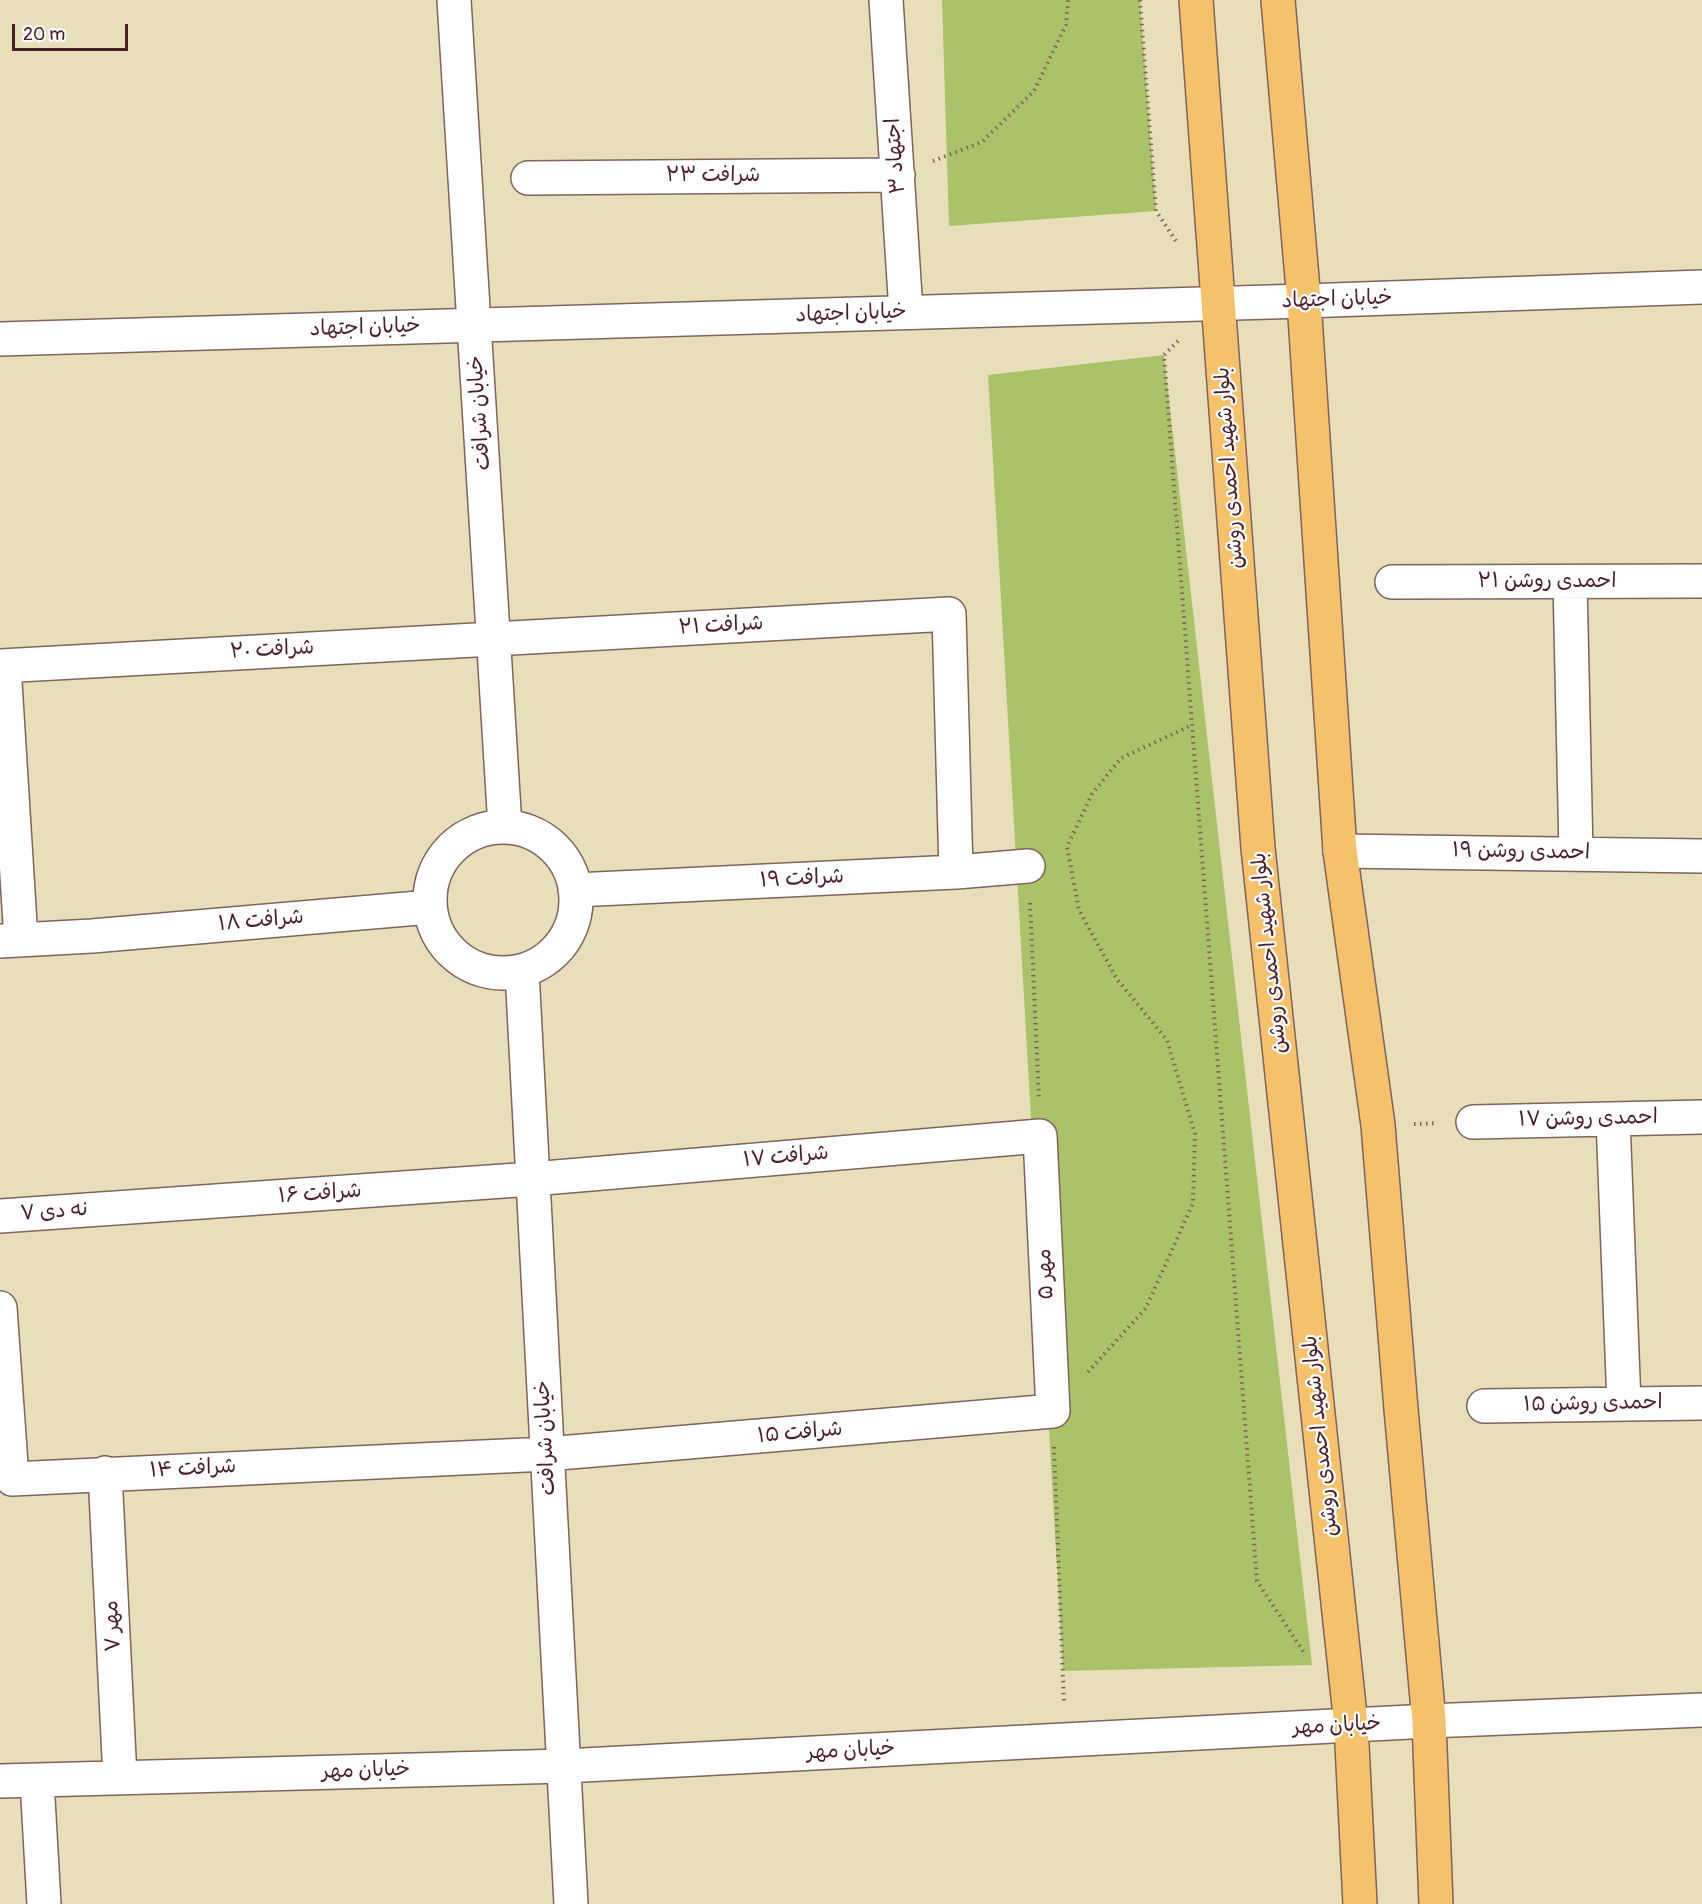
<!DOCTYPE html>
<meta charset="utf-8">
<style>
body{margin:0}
#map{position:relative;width:1702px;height:1904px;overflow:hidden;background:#e8dfba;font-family:Pangolin,sans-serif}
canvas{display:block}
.scale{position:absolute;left:12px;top:24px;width:116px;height:27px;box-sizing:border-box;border:3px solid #4a1f2b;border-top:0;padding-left:8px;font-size:18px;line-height:21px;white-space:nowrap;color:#4a1f2b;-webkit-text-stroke:4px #fff;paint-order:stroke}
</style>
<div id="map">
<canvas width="1702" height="1904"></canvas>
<div class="scale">20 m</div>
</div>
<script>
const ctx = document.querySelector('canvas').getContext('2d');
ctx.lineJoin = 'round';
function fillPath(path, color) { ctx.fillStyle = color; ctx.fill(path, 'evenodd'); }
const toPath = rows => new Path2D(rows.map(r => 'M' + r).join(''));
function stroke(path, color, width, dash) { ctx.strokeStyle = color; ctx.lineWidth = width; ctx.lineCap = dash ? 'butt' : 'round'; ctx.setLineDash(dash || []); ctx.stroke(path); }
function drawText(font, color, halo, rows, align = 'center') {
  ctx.font = font + ' Pangolin,"Playpen Sans Arabic",sans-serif'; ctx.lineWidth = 4.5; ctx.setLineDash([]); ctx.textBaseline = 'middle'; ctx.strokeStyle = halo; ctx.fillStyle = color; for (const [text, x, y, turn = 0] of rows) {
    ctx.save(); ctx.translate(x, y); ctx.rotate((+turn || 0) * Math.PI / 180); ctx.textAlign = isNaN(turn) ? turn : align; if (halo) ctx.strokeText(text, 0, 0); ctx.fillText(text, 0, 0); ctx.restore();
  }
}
fillPath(toPath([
 [942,0,1140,0,1156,211,949,226],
 [1164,355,1312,1665,1063,1671,988,375]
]), '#aac368');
const minor = toPath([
 [454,0,505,827],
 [886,0,906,312],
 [528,178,898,175],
 [0,339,1304,301,1702,287],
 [1392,582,1702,581],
 [1570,582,1576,853],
 [0,666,949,614,956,872],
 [4,666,21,940],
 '430 900a73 73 0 1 1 146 0a73 73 0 1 1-146 0Z',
 [1340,851,1702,856],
 [575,890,956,872,1028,866],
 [0,941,92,936,430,907],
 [522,971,571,1904],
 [1613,1119,1624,1404],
 [1473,1122,1702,1117],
 [0,1216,532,1179,1040,1136,1053,1411,547,1454,12,1479,0,1308],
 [1484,1406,1702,1403],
 [105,1473,120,1778],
 [0,1781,564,1766,1429,1721,1702,1710],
 [37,1781,44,1904]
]);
const major = toPath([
 [1196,0,1258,848,1351,1725,1360,1904],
 [1278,0,1304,301,1340,851,1378,1125,1401,1409,1429,1721,1436,1904]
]);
stroke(minor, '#81625d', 36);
stroke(major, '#81625d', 36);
stroke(toPath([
 [1140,0,1156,211,1176,241],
 [933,161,982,142,1034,91,1066,25,1068,0],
 [1178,341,1164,355,1257,1581,1305,1654],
 [1030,903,1039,1099],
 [1414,1124,1437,1123],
 [1088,1372,1146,1308,1193,1203,1195,1134,1167,1040,1117,979,1079,910,1067,847,1092,794,1121,758,1192,725],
 [1054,1447,1064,1704]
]), '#81625d', 4, [1.5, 4.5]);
stroke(minor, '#fff', 33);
stroke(major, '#f5c16b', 33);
drawText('21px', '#4a1f2b', '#fff', [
 ["اجتهاد ۳",896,156,-94],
 ["شرافت ۲۳",713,176],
 ["خیابان اجتهاد",1337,300,-2],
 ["خیابان اجتهاد",851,314,-2],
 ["خیابان اجتهاد",365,328,-2],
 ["خیابان شرافت",480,413,-94],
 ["بلوار شهید احمدی روشن",1230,468,-94],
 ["احمدی روشن ۲۱",1547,582],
 ["شرافت ۲۱",721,626,-3],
 ["شرافت ۲۰",272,650,-3],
 ["احمدی روشن ۱۹",1521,852,1],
 ["شرافت ۱۹",802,879,-3],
 ["شرافت ۱۸",261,921,-5],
 ["بلوار شهید احمدی روشن",1270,953,-96],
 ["احمدی روشن ۱۷",1588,1119,-1],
 ["شرافت ۱۷",786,1157,-5],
 ["شرافت ۱۶",320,1194,-4],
 ["نه دی ۷",54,1212,-4],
 ["مهر ۵",1046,1274,-93],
 ["احمدی روشن ۱۵",1593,1404,-1],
 ["شرافت ۱۵",800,1433,-5],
 ["بلوار شهید احمدی روشن",1321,1436,-96],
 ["خیابان شرافت",546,1438,-93],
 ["شرافت ۱۴",193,1469,-3],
 ["مهر ۷",113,1626,-93],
 ["خیابان مهر",1337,1726,-3],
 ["خیابان مهر",851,1751,-3],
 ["خیابان مهر",366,1771,-2]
]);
</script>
